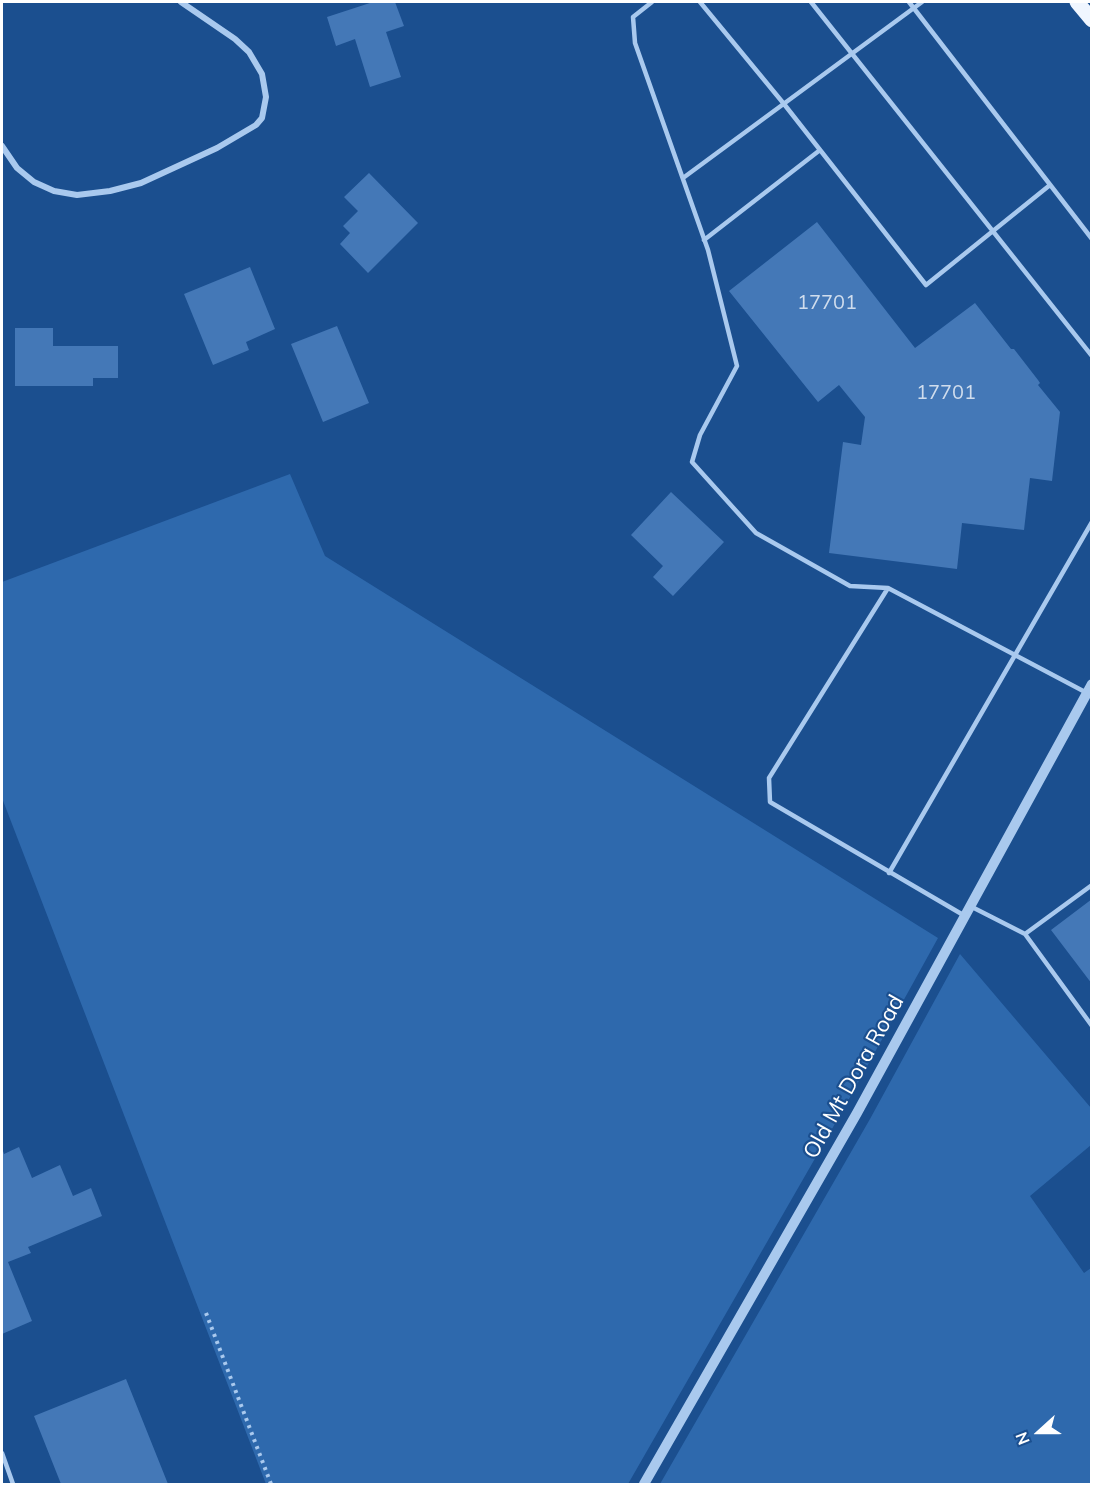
<!DOCTYPE html>
<style>
body{margin:0}
#map{position:relative;width:1093px;height:1486px;overflow:hidden;background:#1b4f8f;font-family:Mulish,sans-serif}
canvas{display:block}
.frame{position:absolute;inset:0;border:3px solid #fff;pointer-events:none}
.north{position:absolute;left:1009px;top:1402px;width:60px;height:60px;-webkit-text-stroke:4px #1b4f8f;paint-order:stroke;rotate:249deg;font-size:16px;font-weight:700;line-height:24px;text-align:center;color:#fff}
.north::after{content:'';display:block;margin:auto;width:21px;height:27px;background:#fff;clip-path:polygon(50% 0,100% 100%,50% 72%,0 100%)}
</style>
<div id="map">
<canvas width="1093" height="1486"></canvas>
<div class="frame"></div>
<div class="north">N</div>
</div>
<script>
const ctx = document.querySelector('canvas').getContext('2d');
ctx.lineJoin = 'round';
function fillPath(path, color) { ctx.fillStyle = color; ctx.fill(path, 'evenodd'); }
const toPath = rows => new Path2D(rows.map(r => 'M' + r).join(''));
function stroke(path, color, width, dash) { ctx.strokeStyle = color; ctx.lineWidth = width; ctx.lineCap = dash ? 'butt' : 'round'; ctx.setLineDash(dash || []); ctx.stroke(path); }
function drawText(font, color, halo, rows, align = 'center') {
  ctx.font = font + ' Mulish,sans-serif'; ctx.lineWidth = 4.5; ctx.setLineDash([]); ctx.textBaseline = 'middle'; ctx.strokeStyle = halo; ctx.fillStyle = color; for (const [text, x, y, turn = 0] of rows) {
    ctx.save(); ctx.translate(x, y); ctx.rotate((+turn || 0) * Math.PI / 180); ctx.textAlign = isNaN(turn) ? turn : align; if (halo) ctx.strokeText(text, 0, 0); ctx.fillText(text, 0, 0); ctx.restore();
  }
}
fillPath(toPath([
 [290,474,325,556,938,938,844,1108,628,1484,266,1484,2,798,2,582],
 [960,954,1091,1108,1091,1145,1030,1196,1084,1273,1091,1268,1091,1484,660,1484,870,1119]
]), '#2e69ad');
fillPath(toPath([
 [373,2,395,2,404,26,386,32,401,77,370,87,355,39,336,46,327,17],
 [369,173,418,223,368,273,340,244,350,233,343,226,358,211,344,197],
 [817,222,915,348,975,303,1011,349,1014,349,1038,380,1040,383,1038,385,1060,412,1052,481,1030,478,1024,530,962,523,957,569,829,553,843,442,861,445,865,417,839,385,818,402,729,291],
 [250,267,275,329,246,342,249,350,213,365,184,294],
 [337,326,369,403,323,422,291,344],
 [15,328,53,328,53,346,118,346,118,378,93,378,93,386,15,386],
 [671,492,724,542,673,596,653,577,663,566,631,535],
 [1092,899,1092,984,1051,930],
 [19,1147,32,1178,60,1165,73,1196,91,1188,102,1216,28,1247,31,1253,8,1262,32,1321,2,1334,2,1148,4,1154],
 [126,1379,168,1484,61,1484,34,1416]
]), '#4478b7');
stroke(toPath([
 [206,1313,271,1484]
]), '#a9c9ee', 4, [3, 4.5]);
stroke(toPath([
 [652,2,633,17,635,43,708,250,737,366,700,435,692,462,756,533,850,586,888,588,1087,693],
 [700,2,784,104,926,285,1050,185],
 [811,2,1092,356],
 [909,2,1092,239],
 [683,178,922,2],
 [704,240,820,150],
 [888,588,769,778,770,802,965,916],
 [889,873,1092,522],
 [970,906,1025,934,1092,885],
 [1025,934,1092,1026],
 [2,1453,13,1484]
]), '#a9c9ee', 4.5);
stroke(toPath([
 [2,146,17,168,34,182,54,191,77,195,110,191,141,183,217,148,256,125,262,118,266,97,262,74,249,52,235,39,181,2]
]), '#a9c9ee', 6);
stroke(toPath([
 [644,1484,857,1113,1092,684]
]), '#a9c9ee', 10);
stroke(toPath([
 [1077,2,1092,20]
]), '#f0f6ff', 15);
drawText('20px', '#d0dded', null, [
 ["17701",827,303],
 ["17701",946,393]
]);
drawText('22px', '#fff', '#1b4f8f', [
 ["Old Mt Dora Road",854,1077,-61]
]);
</script>
